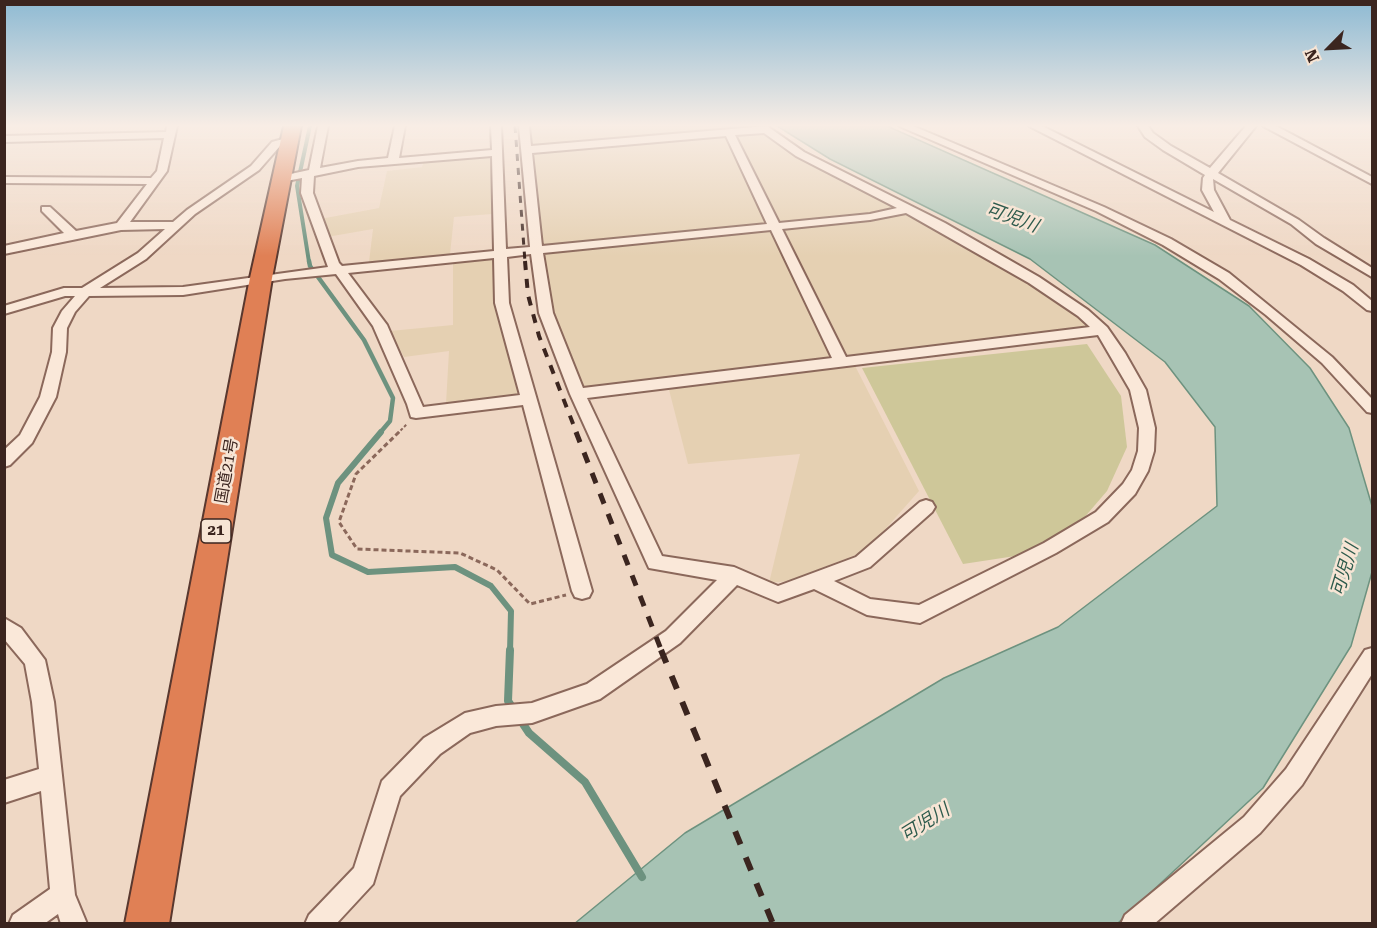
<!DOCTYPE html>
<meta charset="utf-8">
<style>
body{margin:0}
#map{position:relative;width:1377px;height:928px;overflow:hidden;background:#efd8c5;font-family:"Roboto Serif",serif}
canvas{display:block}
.frame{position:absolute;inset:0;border:6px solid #3b251f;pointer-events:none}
.north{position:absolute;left:1299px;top:18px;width:60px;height:60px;-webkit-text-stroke:4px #f7e5d5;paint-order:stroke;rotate:246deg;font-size:16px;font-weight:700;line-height:24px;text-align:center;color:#3b251f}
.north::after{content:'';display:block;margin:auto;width:21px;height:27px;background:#3b251f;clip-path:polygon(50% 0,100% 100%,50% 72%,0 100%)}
</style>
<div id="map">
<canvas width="1377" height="928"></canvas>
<div class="frame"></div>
<div class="north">N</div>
</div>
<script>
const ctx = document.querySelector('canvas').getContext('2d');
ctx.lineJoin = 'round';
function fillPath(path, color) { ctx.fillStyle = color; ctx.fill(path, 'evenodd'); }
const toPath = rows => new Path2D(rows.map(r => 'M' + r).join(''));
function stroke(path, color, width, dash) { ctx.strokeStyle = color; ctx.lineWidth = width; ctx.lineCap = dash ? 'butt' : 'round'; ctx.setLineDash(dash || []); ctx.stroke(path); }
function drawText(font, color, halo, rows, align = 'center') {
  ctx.font = font + ' "Roboto Serif","Noto Sans JP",serif'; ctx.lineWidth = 5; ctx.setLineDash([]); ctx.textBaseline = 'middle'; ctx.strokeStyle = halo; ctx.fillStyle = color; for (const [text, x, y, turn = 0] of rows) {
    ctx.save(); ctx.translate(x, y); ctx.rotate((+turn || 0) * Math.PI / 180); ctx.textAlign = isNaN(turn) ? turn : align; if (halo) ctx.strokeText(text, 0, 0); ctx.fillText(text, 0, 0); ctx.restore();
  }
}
fillPath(toPath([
 [527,126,757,126,782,146,939,227,1079,313,1094,328,850,356,919,491,866,551,788,581,769,583,800,454,688,464,666,378,581,389,552,313,540,244],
 [492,155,492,214,454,217,450,254,369,262,373,229,327,237,320,219,379,208,387,171,422,167,424,161],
 [495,258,501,323,520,396,446,404,449,351,404,357,390,331,453,325,453,262]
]), '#e5d0b2');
fillPath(toPath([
 [1087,344,1121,396,1127,447,1107,491,1083,519,1022,555,963,564,862,368]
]), '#cec799');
const water = toPath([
 [777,126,887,126,1155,245,1249,306,1310,368,1349,428,1372,506,1372,572,1351,646,1263,788,1118,923,574,924,685,833,944,678,1058,627,1217,506,1215,427,1165,362,1030,259,830,159,777,126]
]);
fillPath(water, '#a7c3b4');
stroke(water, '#6d927f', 1.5);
stroke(toPath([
 [309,262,297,186,310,126]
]), '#6d927f', 4);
stroke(toPath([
 [309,261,310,266,364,340,393,398,390,421,379,434]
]), '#6d927f', 4.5);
stroke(toPath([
 [381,432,338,483,326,518,332,555,368,572,455,567,491,586,511,611,510,652]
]), '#6d927f', 6);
stroke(toPath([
 [510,650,508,701,514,710],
 [519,718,529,733,585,782,642,877]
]), '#6d927f', 8);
const street = toPath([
 [167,126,177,126,167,171,130,222,173,222,187,210,251,166,272,142,290,137,295,140,280,146,259,170,195,214,146,259,100,288,183,287,328,267,301,193,302,178,281,182,276,179,277,177,309,170,318,126,328,126,320,168,358,161,388,158,395,126,405,126,399,158,492,150,491,126,501,126,506,249,530,247,519,126,529,126,531,146,767,126,804,152,945,223,1039,277,1088,310,1107,327,1125,353,1146,390,1155,428,1154,451,1148,471,1135,494,1108,522,1056,553,920,623,867,615,814,589,778,602,737,585,680,643,600,699,532,723,496,726,470,733,440,754,400,796,373,884,336,924,305,924,309,915,354,868,382,781,424,738,465,713,496,706,532,703,587,684,666,631,717,580,649,568,570,394,539,313,531,254,507,257,509,303,592,591,589,597,582,599,575,597,572,591,523,405,416,418,411,417,407,404,373,326,336,274,285,279,183,295,89,296,75,312,67,328,66,352,56,397,32,443,10,465,4,467,4,450,20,435,40,397,52,352,53,328,62,311,75,296,65,296,4,314,4,306,64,288,82,288,138,253,165,229,121,230,4,254,4,246,64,233,42,211,42,207,50,207,76,231,117,223,147,184,4,183,4,177,151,178,157,171,164,138,4,142,4,136,166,132,167,126],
 [764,133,796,156,897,208,870,214,779,223,735,135,764,133],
 [726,136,767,224,542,246,532,153,726,136],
 [492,156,494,251,342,266,339,263,313,193,314,176,358,167,492,156],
 [906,213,1029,283,1078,316,1090,327,846,357,782,229,870,220,906,213],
 [771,230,832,358,583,388,553,313,543,253,771,230],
 [494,258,495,303,520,395,423,407,387,325,348,273,494,258],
 [1098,335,1130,390,1139,428,1138,451,1132,470,1123,484,1096,512,1044,543,919,605,870,599,834,581,870,567,932,512,935,507,932,502,926,500,920,502,856,557,778,586,734,567,662,556,587,398,1098,335],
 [899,126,913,126,1104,207,1171,239,1229,273,1332,357,1372,399,1372,413,1367,412,1322,363,1266,315,1219,279,1163,245,1096,211,899,126],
 [1029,126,1042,126,1214,212,1202,190,1203,178,1205,175,1163,150,1145,137,1138,126,1148,126,1153,133,1171,146,1210,168,1246,126,1256,126,1218,173,1299,220,1324,238,1372,268,1372,277,1316,244,1291,224,1213,179,1214,190,1230,220,1309,259,1353,285,1372,301,1372,311,1367,310,1343,291,1301,265,1029,126],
 [1263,126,1276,126,1372,177,1372,184,1263,126],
 [4,618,21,628,45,660,54,702,75,895,87,924,61,924,58,914,44,924,9,924,13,915,50,889,41,791,4,803,4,780,39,769,32,702,25,664,4,639,4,618],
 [1372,648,1372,674,1302,785,1260,833,1154,924,1121,924,1125,915,1244,817,1286,769,1365,650,1372,648]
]);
const highway = toPath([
 [284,126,301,126,272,278,169,924,125,924,250,278,284,126]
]);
stroke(street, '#8b685b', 4);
stroke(highway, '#59382f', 4);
stroke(toPath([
 [397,434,407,424]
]), '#8b685b', 2, [3, 2]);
stroke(toPath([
 [399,432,356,474,339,522,357,549,460,553,497,570,530,604,566,595]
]), '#8b685b', 3, [5, 3]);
fillPath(street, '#fae8d9');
fillPath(highway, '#e08055');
stroke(toPath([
 [515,126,525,262]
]), '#3b251f', 3, [7, 7]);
stroke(toPath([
 [525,261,528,295,539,336,577,434]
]), '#3b251f', 4, [9, 9]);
stroke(toPath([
 [576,432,662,652]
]), '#3b251f', 5, [11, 11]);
stroke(toPath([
 [661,650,773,924]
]), '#3b251f', 6, [14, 14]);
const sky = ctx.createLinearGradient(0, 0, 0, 256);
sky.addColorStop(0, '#8ebad3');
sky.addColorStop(0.49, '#f8ede5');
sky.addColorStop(1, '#f8ede500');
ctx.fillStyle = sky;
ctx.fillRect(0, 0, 1377, 256);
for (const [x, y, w] of [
 [216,531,30]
]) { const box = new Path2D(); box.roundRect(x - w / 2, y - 12, w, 24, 4.5); ctx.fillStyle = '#f7e5d5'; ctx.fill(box); stroke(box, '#3b251f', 1.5); }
drawText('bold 15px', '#3b251f', null, [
 ["21",216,531]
]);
drawText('16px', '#3b251f', '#f7e5d5', [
 ["国道21号",227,471,-80]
]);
drawText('italic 18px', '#2e5b4d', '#f7e5d5', [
 ["可児川",1012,218,20],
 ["可児川",1345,570,-73],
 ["可児川",925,823,-32]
]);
</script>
